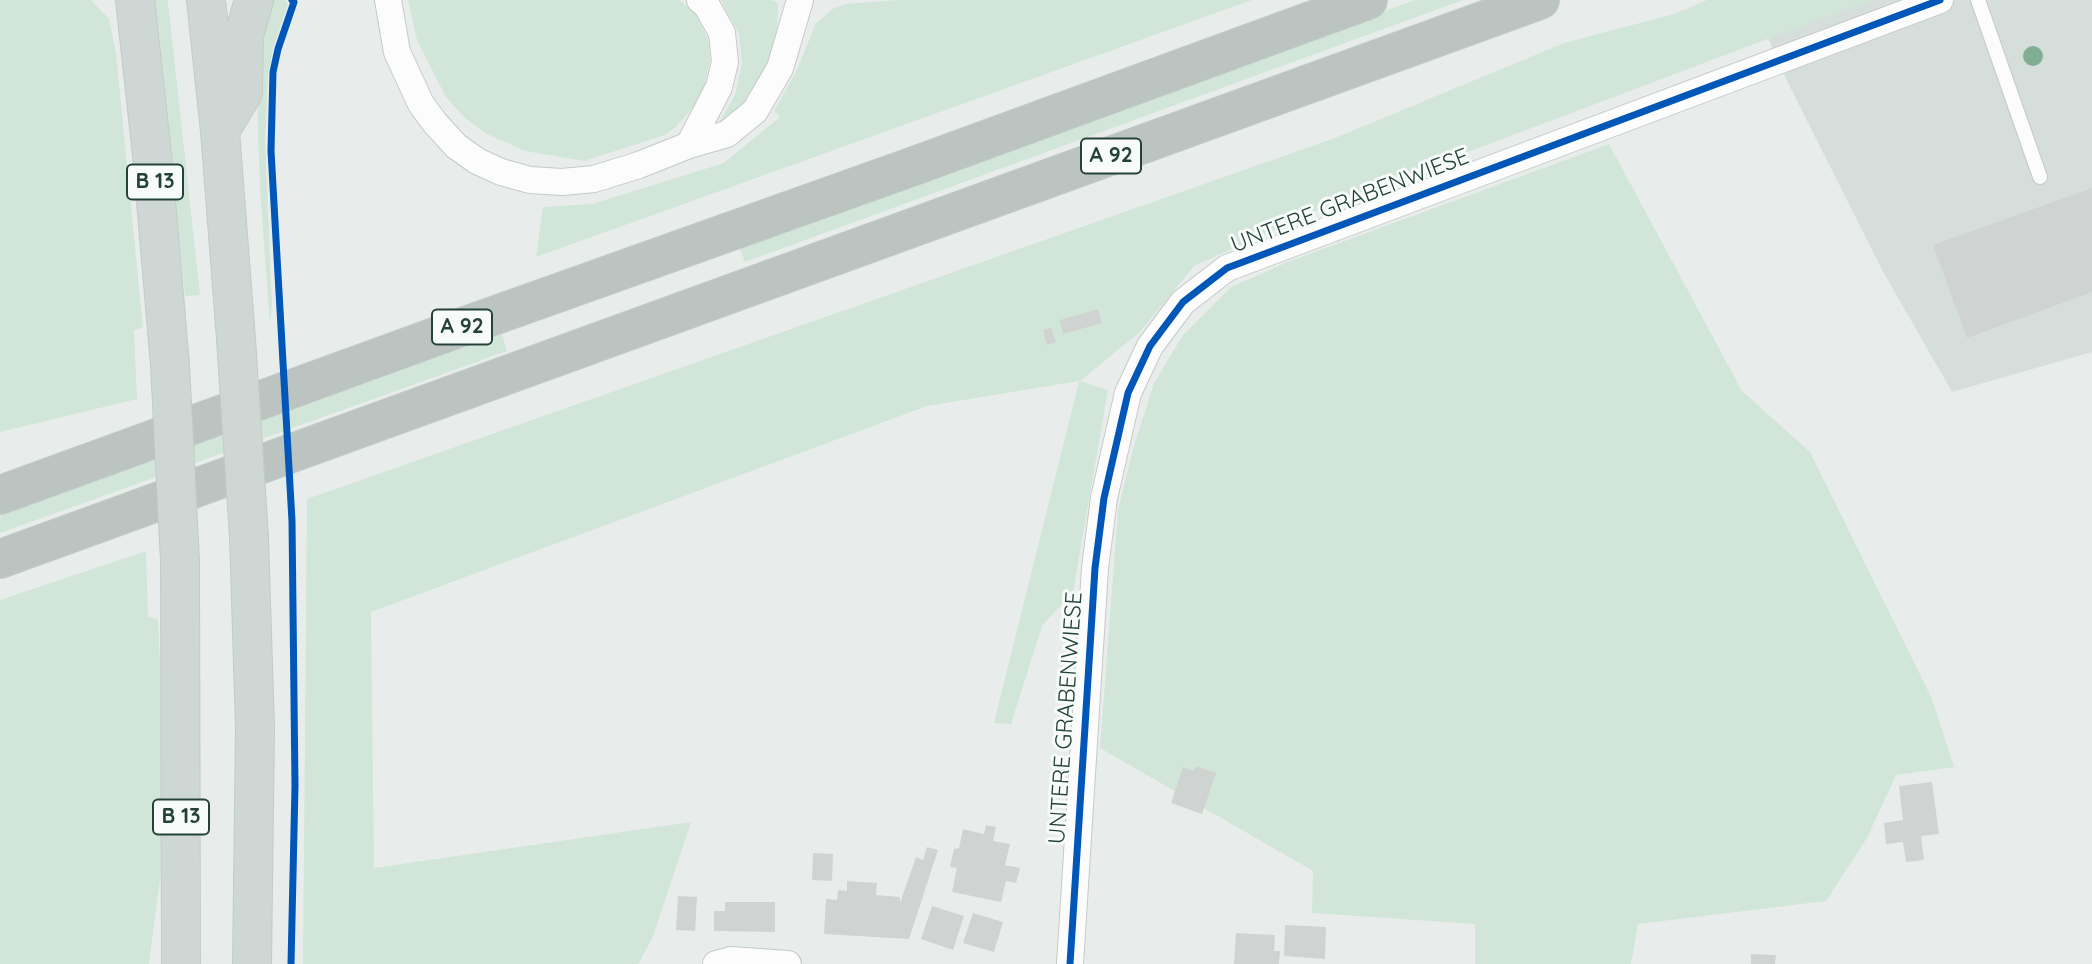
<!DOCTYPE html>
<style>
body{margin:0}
canvas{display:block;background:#e8edeb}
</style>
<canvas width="2092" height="964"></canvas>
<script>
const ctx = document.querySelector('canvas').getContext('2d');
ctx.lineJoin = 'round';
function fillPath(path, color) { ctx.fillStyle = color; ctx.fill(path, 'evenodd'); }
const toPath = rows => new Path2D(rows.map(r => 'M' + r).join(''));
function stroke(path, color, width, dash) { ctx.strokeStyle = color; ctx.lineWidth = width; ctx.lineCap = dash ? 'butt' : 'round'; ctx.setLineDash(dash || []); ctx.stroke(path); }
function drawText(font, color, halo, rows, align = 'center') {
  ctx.font = font + ' Quicksand,sans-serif'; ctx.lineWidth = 6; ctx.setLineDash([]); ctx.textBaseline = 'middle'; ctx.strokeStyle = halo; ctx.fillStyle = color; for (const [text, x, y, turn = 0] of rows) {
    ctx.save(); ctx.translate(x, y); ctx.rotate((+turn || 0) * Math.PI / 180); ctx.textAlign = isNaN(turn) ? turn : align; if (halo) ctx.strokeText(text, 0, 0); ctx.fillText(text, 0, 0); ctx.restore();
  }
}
fillPath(toPath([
 [1869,0,2092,0,2092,352,1952,392,1881,268,1787,81,1768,38]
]), '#d6dedb');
fillPath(toPath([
 [0,0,91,0,109,19,116,53,143,328,134,330,137,399,0,432],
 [153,0,167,0,168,2,200,295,185,296],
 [270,0,285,0,288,4,273,48,268,75,265,142,272,304,270,326,260,187,256,76,261,29],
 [408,0,679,0,695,13,708,39,710,59,705,83,695,105,676,127,665,135,584,161,525,151,485,133,464,117,446,97,417,40],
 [721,0,772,0,778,3,777,33,770,58,759,83,743,104,717,126,735,95,742,63,739,34],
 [897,0,1252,0,536,257,543,207,592,204,724,163,780,117,774,111,797,70,816,23,834,8,846,4],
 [1415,0,1463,0,745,262,739,246],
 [1707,0,1871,0,1346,198,1194,266,1140,332,1080,381,1108,390,1073,592,1042,626,1011,724,994,723,1079,381,927,406,371,612,374,868,691,822,652,939,638,964,303,964,307,499,1335,138,1564,43,1674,14],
 [1609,144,1742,391,1810,452,1932,699,1954,767,1896,775,1867,838,1826,901,1638,924,1631,964,1475,964,1475,924,1312,913,1313,871,1100,748,1118,510,1133,449,1154,383,1183,335,1231,287,1290,261],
 [502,334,507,351,0,533,0,516],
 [146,551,148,617,158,619,167,825,149,964,0,964,0,600]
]), '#d1e6d8');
fillPath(toPath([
 [2092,188,2092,292,1967,338,1933,245],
 [1098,309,1102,323,1063,334,1060,320],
 [1051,328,1056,342,1047,345,1043,330],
 [1196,766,1216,773,1202,814,1171,803,1183,767,1194,771],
 [1932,782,1939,834,1921,836,1924,860,1906,862,1903,842,1886,844,1884,823,1903,820,1899,786],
 [986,825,996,827,993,841,1010,844,1005,865,1020,868,1016,883,1006,881,1001,902,952,892,957,868,950,867,954,849,959,848,963,829,984,834],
 [927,847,938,850,909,939,824,934,826,899,837,900,838,890,847,891,847,881,877,883,876,895,900,897,900,903,916,857,923,860],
 [813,853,833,854,832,881,812,880],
 [678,896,697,897,695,931,676,930],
 [725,902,775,902,775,932,714,931,714,911,725,911],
 [932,906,964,916,953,950,921,939],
 [973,913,1003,922,994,952,963,943],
 [1285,925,1326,927,1325,959,1284,956],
 [1236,933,1275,935,1274,951,1280,951,1279,964,1234,964],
 [1751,954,1776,955,1775,964,1751,964]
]), '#cfd4d2');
const service = toPath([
 [1978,0,2040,177]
]);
const minor = toPath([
 [388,0,397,52,421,104,435,123,456,146,477,161,501,172,530,180,562,182,594,179,639,165,689,145,727,134,755,111,780,68,800,0],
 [689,145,719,87,725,62,722,33,707,6,700,0],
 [716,964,731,960,788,964],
 [1070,964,1095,568,1104,498,1128,393,1150,346,1183,302,1227,268,1940,0]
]);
const primary = toPath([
 [135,0,152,155,170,365],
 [206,0,220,131,236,339],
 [220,131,243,92,244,35,254,0],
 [249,537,255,728,252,964],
 [180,561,181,964]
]);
const motorway = toPath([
 [0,495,451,331,914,166,1368,0],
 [0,559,1540,0]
]);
stroke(service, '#c5cac8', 16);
stroke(minor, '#c5cac8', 28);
stroke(primary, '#c3ccc9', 40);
stroke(motorway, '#c3ccc9', 40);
stroke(service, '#fcfcfc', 14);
stroke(minor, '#fcfcfc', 26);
stroke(primary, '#cfd7d5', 38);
stroke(motorway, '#bcc4c2', 38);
const primaryBridge = toPath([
 [236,339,249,537],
 [170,365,180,561]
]);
stroke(primaryBridge, '#c3ccc9', 40, []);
stroke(primaryBridge, '#cfd7d5', 38);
stroke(toPath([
 [291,964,295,786,292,521,271,151,273,72,278,49,294,2,292,0],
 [1070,964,1095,568,1104,498,1128,393,1150,346,1183,302,1227,268,1940,0]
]), '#0057b8', 7);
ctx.fillStyle = '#81ae93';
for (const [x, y] of [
 [2033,56]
]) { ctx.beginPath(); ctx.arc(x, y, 10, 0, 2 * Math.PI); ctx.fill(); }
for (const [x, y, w] of [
 [1111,156,60],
 [155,182,56],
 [462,327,60],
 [181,817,56]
]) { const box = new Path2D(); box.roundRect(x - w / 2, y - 17.5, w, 35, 5); ctx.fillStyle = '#f7fbf9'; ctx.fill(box); stroke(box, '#24423a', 2); }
drawText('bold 21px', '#24423a', null, [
 ["A 92",1111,156],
 ["B 13",155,182],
 ["A 92",462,327],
 ["B 13",181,817]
]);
drawText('23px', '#24423a', '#f7fbf9', [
 ["UNTERE GRABENWIESE",1350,201,-21],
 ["UNTERE GRABENWIESE",1066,718,-86]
]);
</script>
